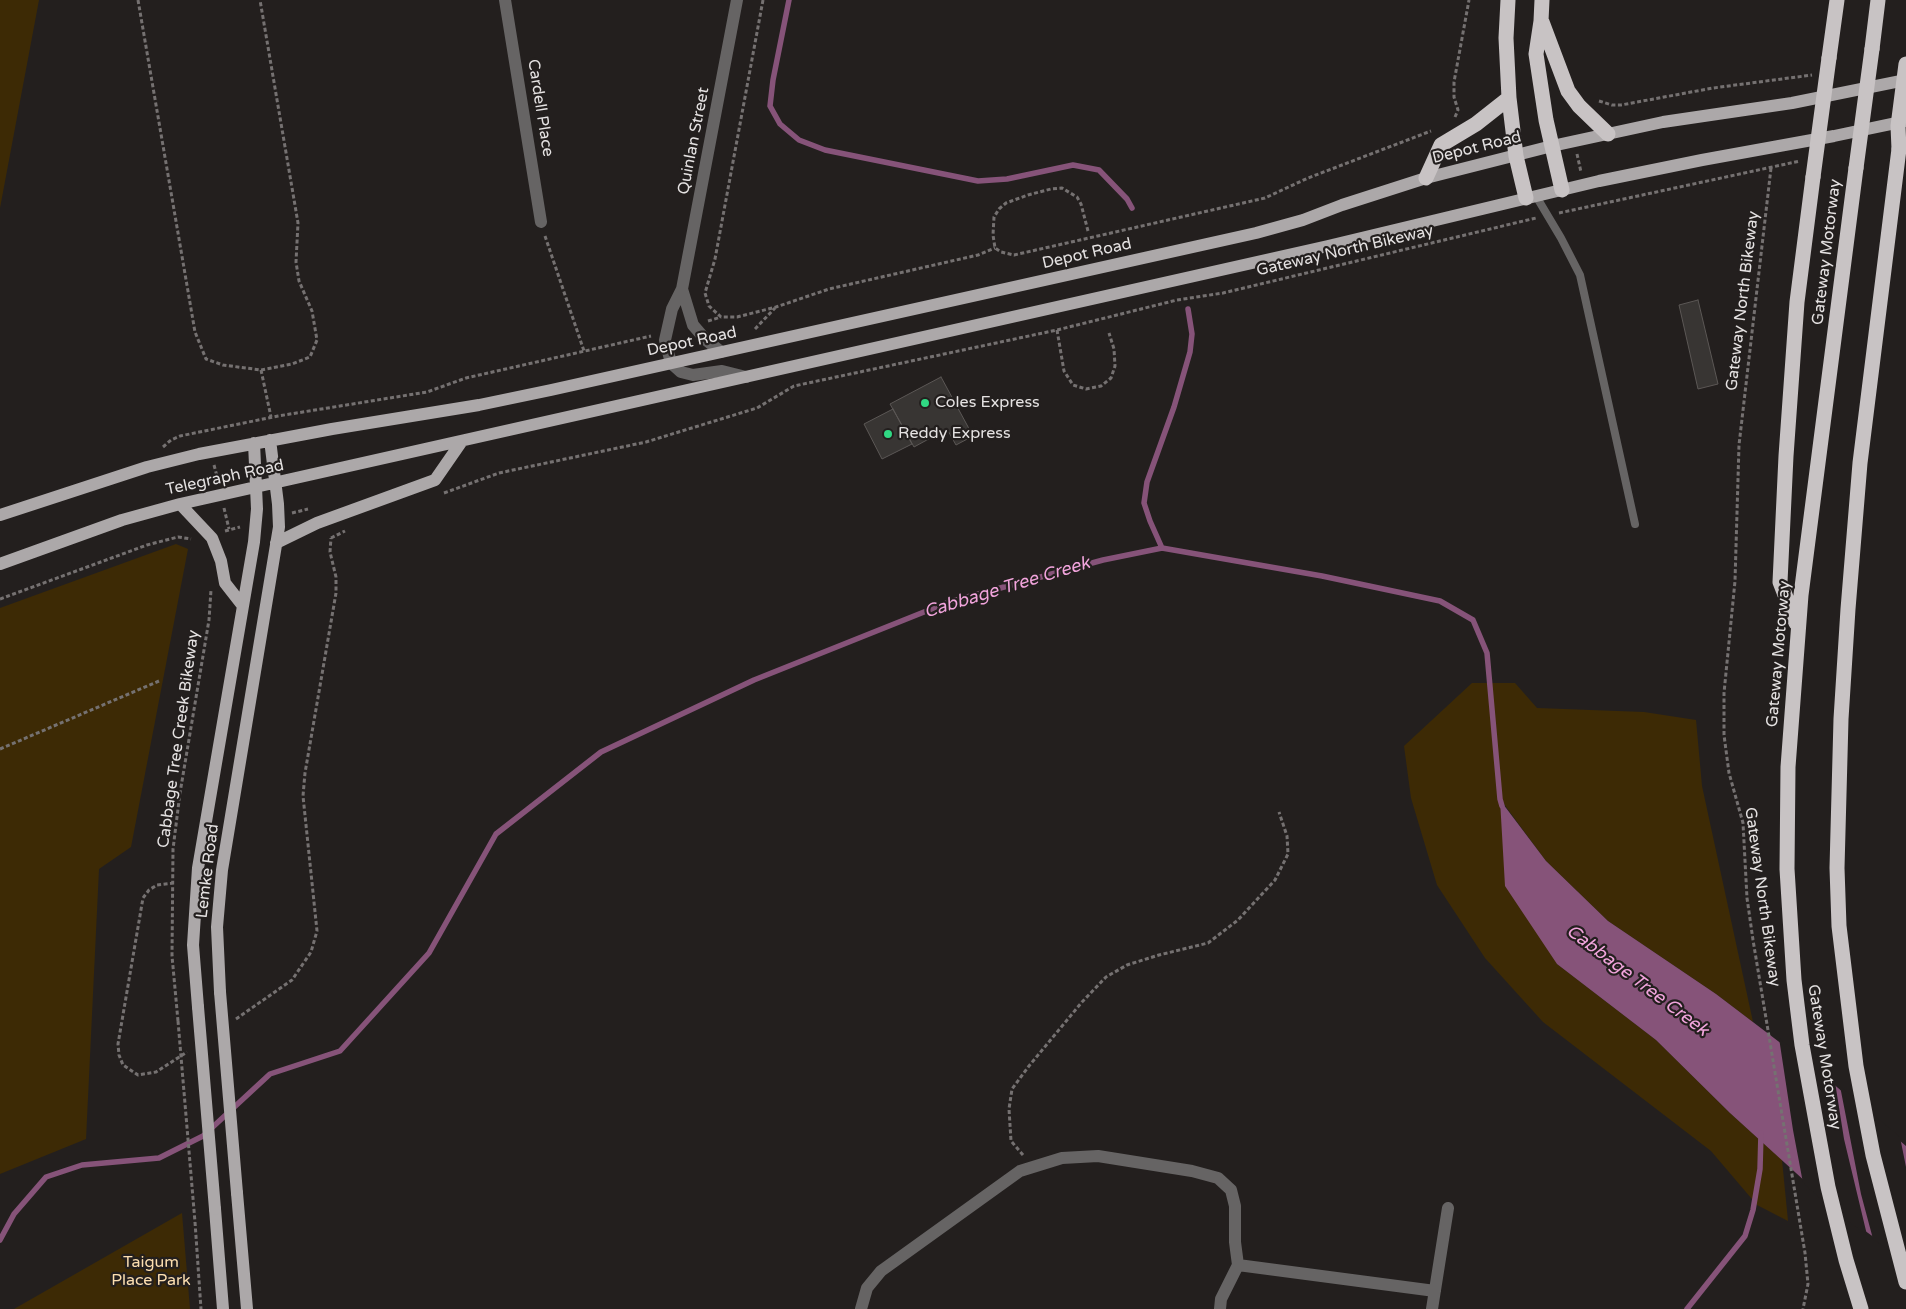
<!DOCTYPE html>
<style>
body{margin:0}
canvas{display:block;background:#231f1e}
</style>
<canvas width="1906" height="1309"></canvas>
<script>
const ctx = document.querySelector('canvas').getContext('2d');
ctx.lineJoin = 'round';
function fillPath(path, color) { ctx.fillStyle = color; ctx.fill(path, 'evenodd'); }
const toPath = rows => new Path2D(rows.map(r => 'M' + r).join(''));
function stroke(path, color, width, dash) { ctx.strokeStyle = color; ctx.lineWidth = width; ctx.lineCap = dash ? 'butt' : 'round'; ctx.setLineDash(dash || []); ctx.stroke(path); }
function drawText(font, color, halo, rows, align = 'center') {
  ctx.font = font + ' "Varela Round",sans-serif'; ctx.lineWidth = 4.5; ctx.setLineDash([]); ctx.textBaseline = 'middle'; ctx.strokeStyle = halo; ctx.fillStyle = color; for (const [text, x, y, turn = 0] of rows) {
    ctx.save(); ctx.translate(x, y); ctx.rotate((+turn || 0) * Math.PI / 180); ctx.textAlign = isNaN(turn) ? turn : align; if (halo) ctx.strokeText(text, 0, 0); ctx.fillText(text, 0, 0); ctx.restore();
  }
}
fillPath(toPath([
 [0,0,39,0,0,208],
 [176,544,188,549,131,847,99,869,86,1139,0,1174,0,608],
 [1472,683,1515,683,1537,708,1644,712,1696,720,1702,786,1753,1022,1716,994,1608,921,1546,861,1501,800,1557,964,1656,1040,1730,1113,1782,1160,1788,1221,1757,1205,1711,1151,1543,1022,1485,958,1437,885,1411,798,1404,746],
 [182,1213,190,1309,14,1309]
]), '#3d2a05');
fillPath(toPath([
 [1500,800,1546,861,1608,921,1716,994,1824,1076,1906,1146,1906,1260,1840,1213,1730,1113,1656,1040,1557,964,1505,886]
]), '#865379');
fillPath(toPath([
 [1779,1038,1835,1082,1844,1139,1867,1235,1839,1215,1803,1183,1793,1130],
 [1840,1086,1900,1137,1906,1167,1906,1262,1873,1239,1861,1194]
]), '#231f1e');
stroke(toPath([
 [789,0,773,80,770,106,780,124,799,140,825,150,978,181,1007,179,1073,165,1099,170,1127,199,1132,208],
 [1162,548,1150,521,1144,503,1147,482,1174,407,1190,352,1192,334,1188,309],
 [0,1240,14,1214,46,1177,82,1165,159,1158,203,1136,270,1074,340,1051,429,953,496,834,601,752,754,680,949,602,1103,560,1162,548,1322,576,1440,601,1473,620,1487,653,1500,799,1502,806],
 [1687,1309,1745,1236,1753,1210,1760,1169,1761,1133]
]), '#865379', 5.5);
const building = toPath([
 [1698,300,1718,384,1698,389,1679,305,1698,300],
 [941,377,973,436,956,445,947,429,914,447,890,404,941,377],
 [893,409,912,444,882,459,864,424,893,409]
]);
fillPath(building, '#383533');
stroke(building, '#5b5755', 1);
stroke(toPath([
 [138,0,195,332,206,359,223,365,261,370,292,364,310,357,317,340,312,311,299,281,296,262,298,223,260,0],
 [763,0,715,259,705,293,709,306,721,317,737,317,776,307,829,289,978,255,995,248],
 [1599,101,1612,105,1621,105,1713,88,1812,75],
 [1455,117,1458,110,1454,97,1454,82,1469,0],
 [1577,154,1581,172],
 [1771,168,1739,445,1735,581,1724,693,1724,735,1729,773,1743,823,1747,898,1753,940,1805,1253,1808,1284,1803,1309],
 [1559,213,1800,161],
 [1088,231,1081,204,1077,197,1062,188,1051,189,1028,195,1006,203,999,209,994,217,993,235,995,248,1001,252,1014,255,1265,198,1308,178,1431,131],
 [545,236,584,351],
 [708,321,721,317],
 [755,329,775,308],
 [1057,330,1064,371,1073,385,1086,389,1101,386,1111,378,1115,366,1114,349,1109,333],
 [261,370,271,417],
 [163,447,171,440,180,436,278,416,427,392,466,378,651,336],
 [214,465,218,480],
 [444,493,499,473,646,442,757,408,794,386,1057,330,1177,300,1223,293,1536,218],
 [224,508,229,529],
 [292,513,308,509],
 [225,531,240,527],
 [331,538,345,531],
 [0,599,147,545,178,537,191,539],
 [0,749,159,681],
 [174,883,157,885,149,890,143,898,118,1044,119,1055,123,1065,138,1075,156,1072,187,1052],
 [236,1019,292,980,311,952,317,931,303,796,305,773,336,593,336,577,330,552,331,538],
 [178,1021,172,956,173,849,180,793,209,620,211,590],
 [1023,1155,1011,1141,1009,1109,1012,1089,1029,1066,1082,1002,1106,977,1127,965,1159,955,1208,943,1238,920,1275,880,1288,854,1287,836,1279,812],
 [195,1222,201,1309]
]), '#757171', 3, [4, 2.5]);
stroke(toPath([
 [1536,196,1561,238,1580,275,1635,524]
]), '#666464', 8);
stroke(toPath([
 [505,0,541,222],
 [861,1309,867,1288,881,1271,1020,1171,1062,1158,1098,1156,1192,1171,1218,1178,1231,1190,1235,1206,1235,1242,1238,1265,1435,1291],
 [1220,1309,1221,1299,1238,1265],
 [1432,1309,1448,1208]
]), '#666464', 12);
stroke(toPath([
 [737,0,682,289,672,309,665,340,671,363,681,372,693,375,722,371,746,377],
 [682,289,693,325,705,339,721,352]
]), '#666464', 12);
stroke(toPath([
 [180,504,212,538,221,561,225,583,243,606],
 [0,515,147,467,199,454,332,429,479,405,551,390,1256,233,1303,220,1342,205,1426,178,1552,146,1663,122,1792,103,1906,80],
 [276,543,317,523,435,480,462,441],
 [0,564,122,520,180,504,1328,246,1599,181,1702,160,1834,136,1905,121],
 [220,992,217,927,222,870,279,527,278,504,270,440],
 [198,1007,193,945,198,868,254,542,257,509,254,443],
 [237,1193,247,1309],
 [215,1209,223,1309]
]), '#aca8a9', 12);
stroke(toPath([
 [1508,0,1506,38,1509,98,1516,156,1526,198],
 [1542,0,1541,21,1536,54,1546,120,1562,190],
 [1542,22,1568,91,1579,106,1608,134],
 [1872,49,1878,0],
 [1829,58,1837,0],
 [1899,149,1860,463,1848,609,1841,719,1837,868,1839,926,1856,1066,1873,1155,1906,1282],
 [1856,168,1801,595,1788,767,1787,869,1794,980,1802,1045,1828,1187,1846,1260,1861,1309],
 [1426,178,1441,145,1476,124,1509,98],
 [1796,623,1780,582,1786,456,1797,302,1813,177]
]), '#c8c3c4', 15);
stroke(toPath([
 [178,1021,195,1222]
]), '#757171', 3, [4, 2.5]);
stroke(toPath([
 [220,992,237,1193],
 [198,1007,215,1209]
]), '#aca8a9', 12);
stroke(toPath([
 [1899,149,1898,126,1906,64],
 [1856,168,1872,49],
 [1813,177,1829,58]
]), '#c8c3c4', 15);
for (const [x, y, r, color] of [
 [925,403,5,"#30d883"],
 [888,434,5,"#30d883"]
]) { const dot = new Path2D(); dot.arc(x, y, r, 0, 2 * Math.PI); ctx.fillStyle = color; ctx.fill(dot); stroke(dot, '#231f1e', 2); }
drawText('16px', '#e5e2e2', '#231f1e', [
 ["Cardell Place",540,108,81],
 ["Quinlan Street",694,141,-79],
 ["Depot Road",1477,148,-14],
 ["Gateway North Bikeway",1345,251,-13],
 ["Gateway Motorway",1827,252,-83],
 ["Depot Road",1087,254,-13],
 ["Gateway North Bikeway",1743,301,-83],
 ["Depot Road",692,342,-12],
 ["Telegraph Road",225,478,-12],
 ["Gateway Motorway",1779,654,-85],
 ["Cabbage Tree Creek Bikeway",179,739,-82],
 ["Lemke Road",208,871,-83],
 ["Gateway North Bikeway",1762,897,82],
 ["Gateway Motorway",1824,1057,81]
]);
drawText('16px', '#e5e2e2', '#231f1e', [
 ["Coles Express",935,403],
 ["Reddy Express",898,434]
], 'left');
drawText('16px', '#fddfb0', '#231f1e', [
 ["Taigum",151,1263],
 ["Place Park",151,1281]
]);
drawText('italic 18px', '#f1a4dc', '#231f1e', [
 ["Cabbage Tree Creek",1007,588,-17],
 ["Cabbage Tree Creek",1637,981,37]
]);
</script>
